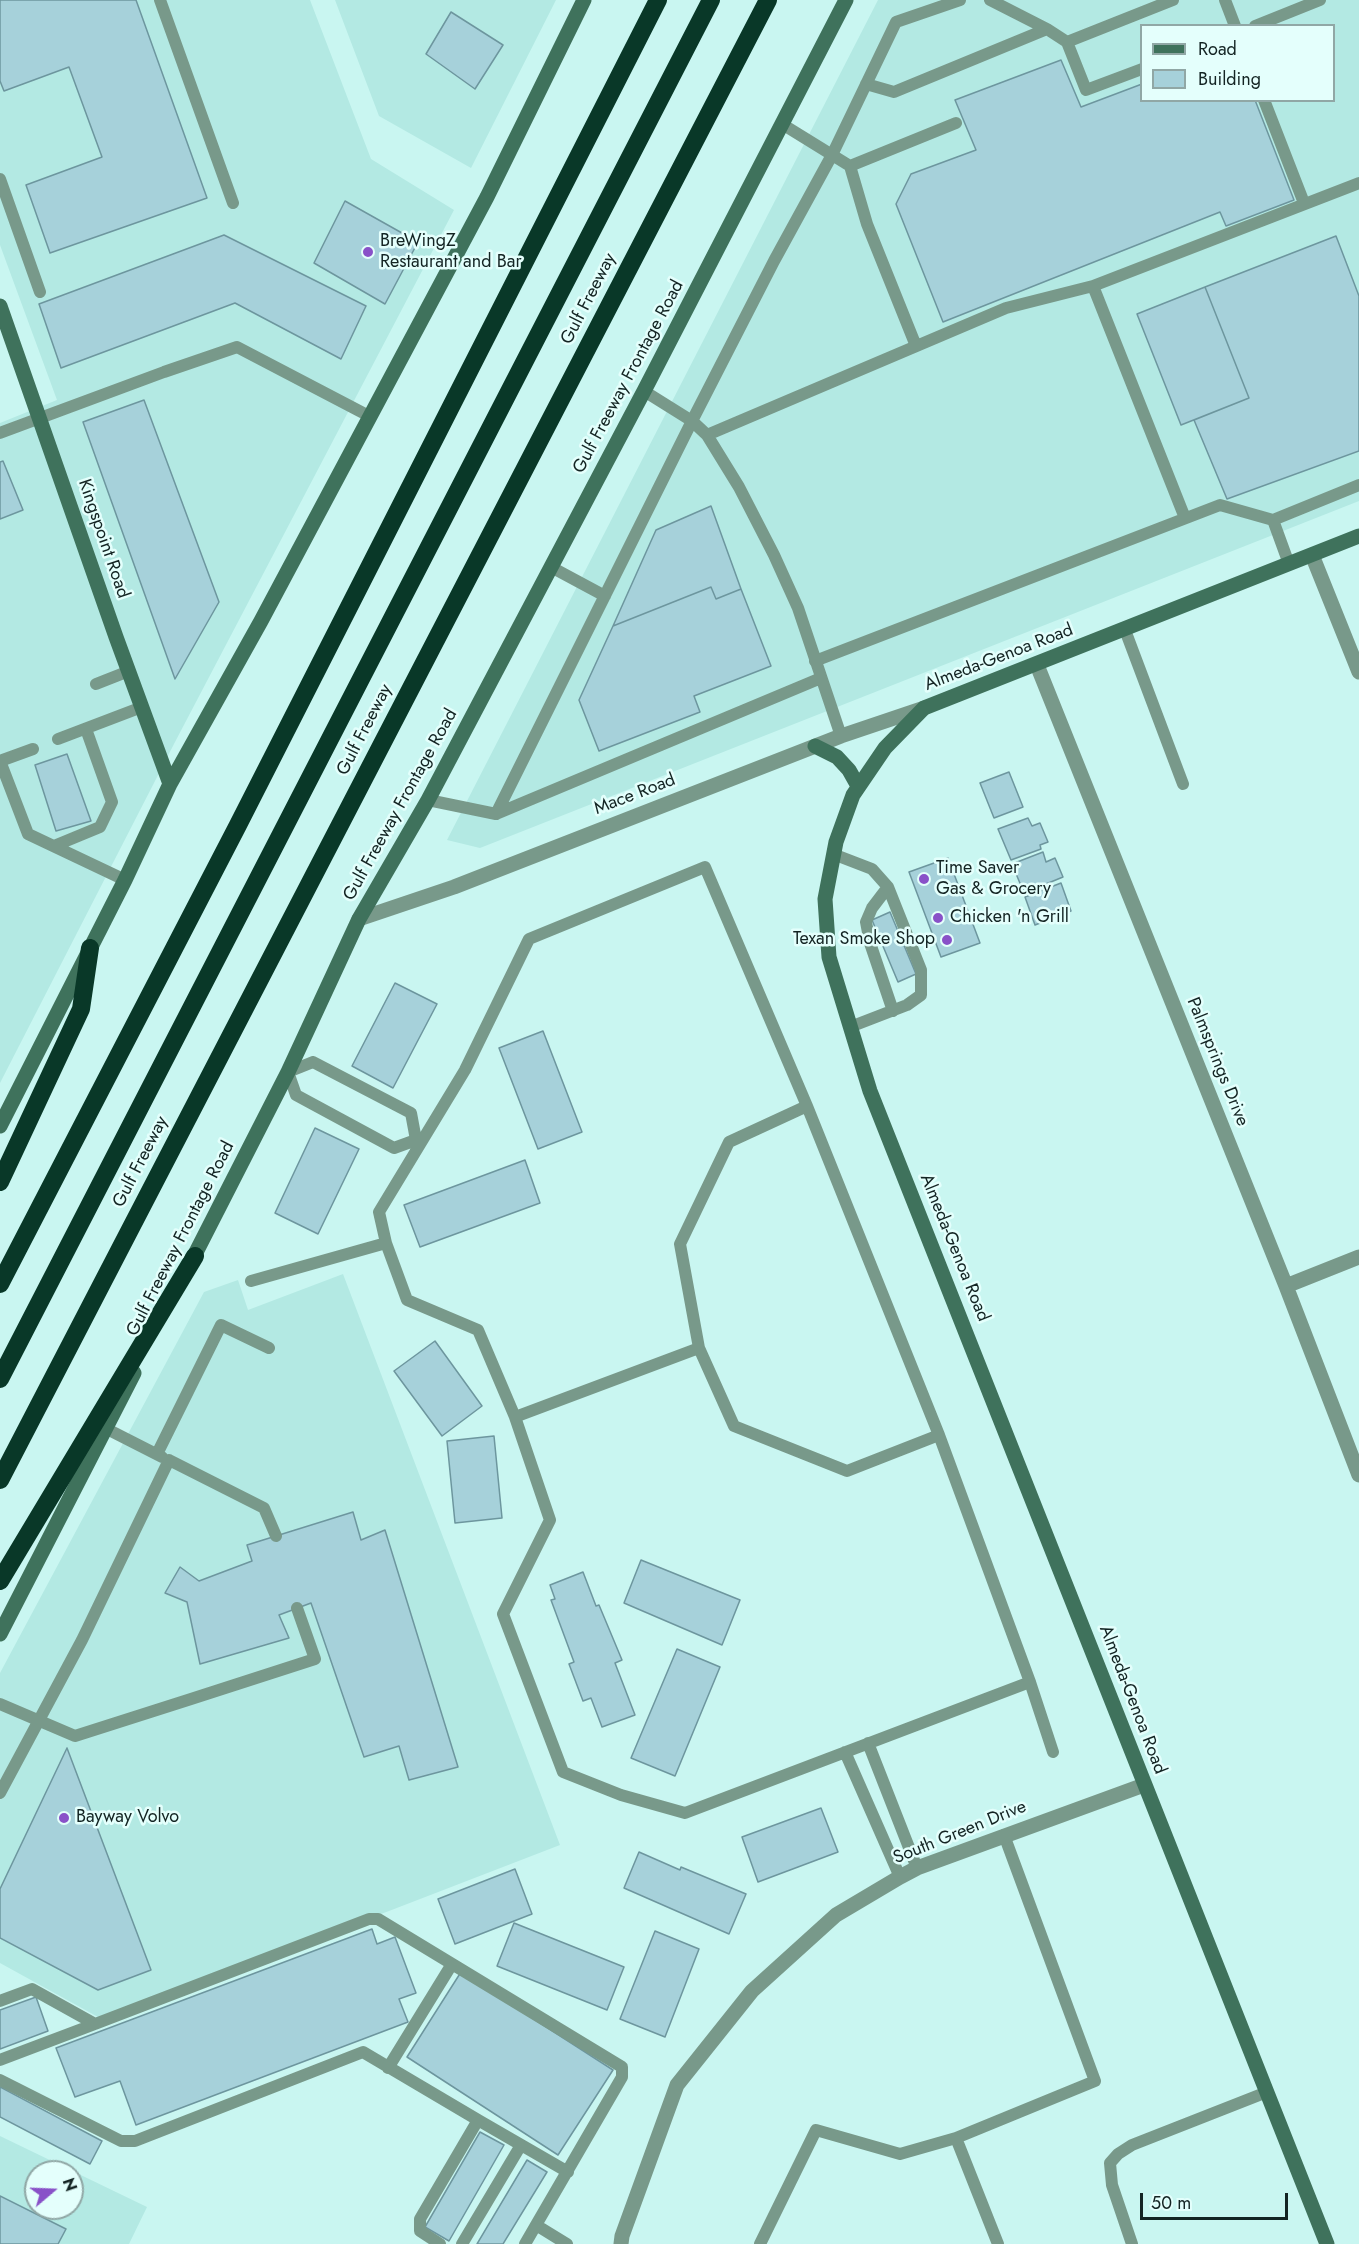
<!DOCTYPE html>
<style>
body{margin:0}
#map{position:relative;width:1359px;height:2244px;overflow:hidden;background:#c9f6f1;font-family:Jost,sans-serif}
canvas{display:block}
.legend{position:absolute;left:1140px;top:24px;width:195px;height:78px;box-sizing:border-box;background:#e4fffc;border:2px solid #90a7a5;margin:0;padding:8px 10px;list-style:none;font-size:18px;color:#132423}
.legend li{display:flex;align-items:center;gap:12px;height:30px}
.legend b{width:30px;border:2px solid #90a7a5}
.north{position:absolute;left:24px;top:2160px;width:60px;height:60px;box-sizing:border-box;background:#e4fffc;border:2px solid #90a7a5;border-radius:50%;rotate:71deg;font-size:16px;font-weight:700;line-height:24px;text-align:center;color:#132423}
.north::after{content:'';display:block;margin:auto;width:21px;height:27px;background:#8951c8;clip-path:polygon(50% 0,100% 100%,50% 72%,0 100%)}
.scale{position:absolute;left:1140px;top:2193px;width:148px;height:27px;box-sizing:border-box;border:3px solid #132423;border-top:0;padding-left:8px;font-size:18px;line-height:21px;white-space:nowrap;color:#132423;-webkit-text-stroke:4px #e4fffc;paint-order:stroke}
</style>
<div id="map">
<canvas width="1359" height="2244"></canvas>
<ul class="legend">
<li><b style="height:8px;background:#3f725c"></b>Road</li>
<li><b style="height:16px;background:#a6d1da"></b>Building</li>
</ul>
<div class="north">N</div>
<div class="scale">50 m</div>
</div>
<script>
const ctx = document.querySelector('canvas').getContext('2d');
ctx.lineJoin = 'round';
function fillPath(path, color) { ctx.fillStyle = color; ctx.fill(path, 'evenodd'); }
const toPath = rows => new Path2D(rows.map(r => 'M' + r).join(''));
function stroke(path, color, width, dash) { ctx.strokeStyle = color; ctx.lineWidth = width; ctx.lineCap = dash ? 'butt' : 'round'; ctx.setLineDash(dash || []); ctx.stroke(path); }
function drawText(font, color, halo, rows, align = 'center') {
  ctx.font = font + ' Jost,sans-serif'; ctx.lineWidth = 5; ctx.setLineDash([]); ctx.textBaseline = 'middle'; ctx.strokeStyle = halo; ctx.fillStyle = color; for (const [text, x, y, turn = 0] of rows) {
    ctx.save(); ctx.translate(x, y); ctx.rotate((+turn || 0) * Math.PI / 180); ctx.textAlign = isNaN(turn) ? turn : align; if (halo) ctx.strokeText(text, 0, 0); ctx.fillText(text, 0, 0); ctx.restore();
  }
}
fillPath(toPath([
 [0,0,310,0,371,159,454,210,175,742,0,1083,0,423,57,400,0,245],
 [335,0,556,0,471,168,379,116],
 [878,0,1359,0,1359,501,480,848,447,840],
 [1142,26,1334,26,1334,100,1142,100],
 [343,1274,560,1845,389,1911,98,2017,0,1963,0,1673,204,1292,238,1280,248,1310],
 [0,2136,147,2207,129,2244,0,2244],
 [36,2172,72,2172,72,2208,36,2208]
]), '#b3e9e3');
const building = toPath([
 [0,0,136,0,207,198,50,253,26,185,102,157,69,67,4,91,0,81,0,0],
 [451,12,503,45,475,89,426,54,451,12],
 [1061,60,1081,107,1142,84,1142,100,1255,100,1294,200,1226,226,1220,212,943,322,896,204,911,174,976,150,955,100,1061,60],
 [345,201,418,242,385,304,314,263,345,201],
 [224,235,366,306,341,359,235,303,61,368,39,304,224,235],
 [1336,236,1359,296,1359,451,1227,499,1194,420,1249,398,1205,287,1336,236],
 [1205,287,1249,398,1181,425,1137,314,1205,287],
 [144,400,219,602,175,679,83,422,144,400],
 [3,461,23,510,0,519,0,462,3,461],
 [711,506,741,589,716,599,711,587,613,626,656,530,711,506],
 [711,587,716,599,741,589,771,666,694,696,700,712,599,751,579,700,613,626,711,587],
 [67,754,91,821,56,831,35,765,67,754],
 [1009,772,1023,807,994,818,980,783,1009,772],
 [1028,818,1032,826,1040,823,1048,842,1040,845,1041,849,1011,860,998,829,1028,818],
 [1043,852,1046,862,1055,858,1063,877,1024,893,1012,864,1043,852],
 [948,858,980,943,941,957,909,872,948,858],
 [1061,883,1071,911,1035,925,1025,897,1061,883],
 [890,912,916,974,898,982,872,920,890,912],
 [395,983,437,1004,393,1088,352,1066,395,983],
 [543,1031,582,1132,538,1149,499,1048,543,1031],
 [315,1128,359,1149,318,1234,275,1213,315,1128],
 [525,1160,540,1203,420,1247,404,1205,525,1160],
 [435,1341,482,1406,442,1436,394,1371,435,1341],
 [494,1436,502,1518,455,1523,447,1441,494,1436],
 [353,1512,361,1540,385,1530,458,1767,409,1780,399,1746,364,1757,311,1603,279,1615,289,1638,200,1664,187,1602,165,1593,180,1567,199,1581,252,1561,247,1545,353,1512],
 [641,1560,740,1600,722,1645,624,1603,641,1560],
 [583,1572,596,1606,599,1605,622,1660,615,1663,635,1715,602,1727,591,1698,583,1701,569,1664,574,1662,551,1600,555,1599,550,1585,583,1572],
 [677,1649,720,1667,675,1776,631,1758,677,1649],
 [67,1748,151,1970,98,1990,0,1938,0,1889,67,1748],
 [821,1808,838,1852,758,1882,742,1837,821,1808],
 [639,1852,680,1870,681,1867,746,1894,729,1934,624,1888,639,1852],
 [515,1869,532,1914,455,1944,438,1899,515,1869],
 [514,1923,624,1967,607,2010,497,1966,514,1923],
 [372,1929,377,1944,395,1937,416,1993,399,1999,408,2022,136,2125,120,2081,75,2097,56,2048,372,1929],
 [655,1931,699,1949,665,2037,620,2019,655,1931],
 [461,1972,613,2070,558,2155,407,2057,461,1972],
 [36,1997,48,2031,0,2049,0,2010,36,1997],
 [0,2087,102,2141,90,2164,0,2117,0,2087],
 [480,2132,504,2145,449,2241,425,2227,480,2132],
 [527,2160,547,2172,503,2244,477,2244,527,2160],
 [0,2196,66,2229,58,2244,0,2244,0,2196]
]);
fillPath(building, '#a6d1da');
stroke(building, '#6d969e', 1.5);
stroke(toPath([
 [160,0,233,203],
 [990,0,1047,29,1067,42,1173,0],
 [1225,0,1235,26],
 [1255,26,1320,0],
 [1067,42,1086,90,1142,69],
 [866,84,894,92,1047,29],
 [1264,100,1304,203],
 [782,124,850,166,867,224,916,346],
 [850,166,956,123],
 [0,179,40,292],
 [1093,286,1185,518],
 [644,391,692,421,707,435],
 [0,433,164,372,237,347,369,416],
 [1273,520,1289,564],
 [551,567,605,596],
 [1125,630,1183,784],
 [815,661,1220,505,1273,520,1359,485],
 [96,684,129,671],
 [841,736,798,608,774,555,739,487,707,435,1006,308,1093,286,1359,183],
 [58,739,142,707],
 [33,749,0,761,28,834,125,880],
 [428,800,496,814,692,421,774,261,832,155,896,22,960,0],
 [496,814,821,678],
 [54,846,100,827,112,802,86,729],
 [833,854,872,869,888,887,921,970,921,995,907,1005,850,1027],
 [888,887,872,908,866,922,870,943,893,1011],
 [313,1062,411,1113,416,1140,394,1148,296,1095,288,1072,313,1062],
 [807,1106,729,1142,680,1244,699,1348,734,1426,847,1471,939,1435],
 [251,1281,386,1243],
 [515,1417,699,1348],
 [105,1428,162,1457],
 [157,1454,221,1325,269,1348],
 [1030,1682,685,1813,621,1795,563,1772,503,1614,550,1520,515,1417,478,1330,407,1300,386,1243,379,1212,465,1070,529,939,705,867,807,1106,939,1435,1030,1682,1053,1752],
 [0,1704,75,1736,191,1699,315,1659,297,1608],
 [868,1743,917,1868],
 [845,1752,900,1877],
 [0,1793,82,1640,169,1460,264,1508,276,1536],
 [0,2001,32,1989,95,2024,369,1919,378,1919,622,2067,622,2077,536,2225,567,2244],
 [0,2060,95,2024],
 [388,2068,452,1964],
 [0,2080,121,2141,135,2141,363,2052,478,2120,420,2219,420,2231,440,2244],
 [478,2120,568,2172],
 [956,2138,1095,2081,1004,1835],
 [462,2244,521,2145],
 [525,2244,536,2225],
 [760,2244,816,2130,900,2154,956,2138,998,2244],
 [1132,2244,1112,2185,1110,2163,1118,2154,1132,2145,1267,2092]
]), '#78998a', 12);
stroke(toPath([
 [1312,555,1359,672],
 [1037,665,1286,1286,1359,1475],
 [359,919,454,887,841,736,924,708],
 [1286,1286,1359,1257],
 [621,2244,622,2236,677,2085,752,1991,836,1915,900,1877,917,1868,1144,1785]
]), '#78998a', 15);
stroke(toPath([
 [0,306,116,637,170,784],
 [815,746,837,757,849,770,858,786],
 [0,1126,125,880,170,784,261,621,487,197,584,0],
 [189,1266,288,1072,359,919,428,800,644,391,846,0],
 [0,1634,134,1373],
 [1327,2244,870,1091,829,957,825,899,836,842,853,795,885,748,924,708,1359,536]
]), '#3f725c', 15);
stroke(toPath([
 [0,1182,81,1009,90,948],
 [0,1284,237,827,658,0],
 [0,1379,711,0],
 [0,1480,768,0],
 [0,1581,195,1256]
]), '#093828', 18);
for (const [x, y, r, color] of [
 [368,252,6,"#8951c8"],
 [924,879,6,"#8951c8"],
 [938,918,6,"#8951c8"],
 [947,940,6,"#8951c8"],
 [64,1818,6,"#8951c8"]
]) { const dot = new Path2D(); dot.arc(x, y, r, 0, 2 * Math.PI); ctx.fillStyle = color; ctx.fill(dot); stroke(dot, '#e4fffc', 2); }
drawText('18px', '#132423', '#e4fffc', [
 ["BreWingZ",380,242],
 ["Restaurant and Bar",380,263],
 ["Time Saver",936,869],
 ["Gas & Grocery",936,890],
 ["Chicken 'n Grill",950,918],
 ["Texan Smoke Shop",935,940,"right"],
 ["Bayway Volvo",76,1818]
], 'left');
drawText('18px', '#132423', '#e4fffc', [
 ["Gulf Freeway",589,299,-63],
 ["Gulf Freeway Frontage Road",629,377,-62],
 ["Kingspoint Road",103,539,71],
 ["Almeda-Genoa Road",999,658,-21],
 ["Gulf Freeway",365,730,-63],
 ["Mace Road",635,795,-21],
 ["Gulf Freeway Frontage Road",401,805,-61],
 ["Palmsprings Drive",1217,1062,68],
 ["Gulf Freeway",141,1162,-63],
 ["Gulf Freeway Frontage Road",181,1239,-63],
 ["Almeda-Genoa Road",954,1248,68],
 ["Almeda-Genoa Road",1132,1700,69],
 ["South Green Drive",960,1833,-22]
]);
</script>
